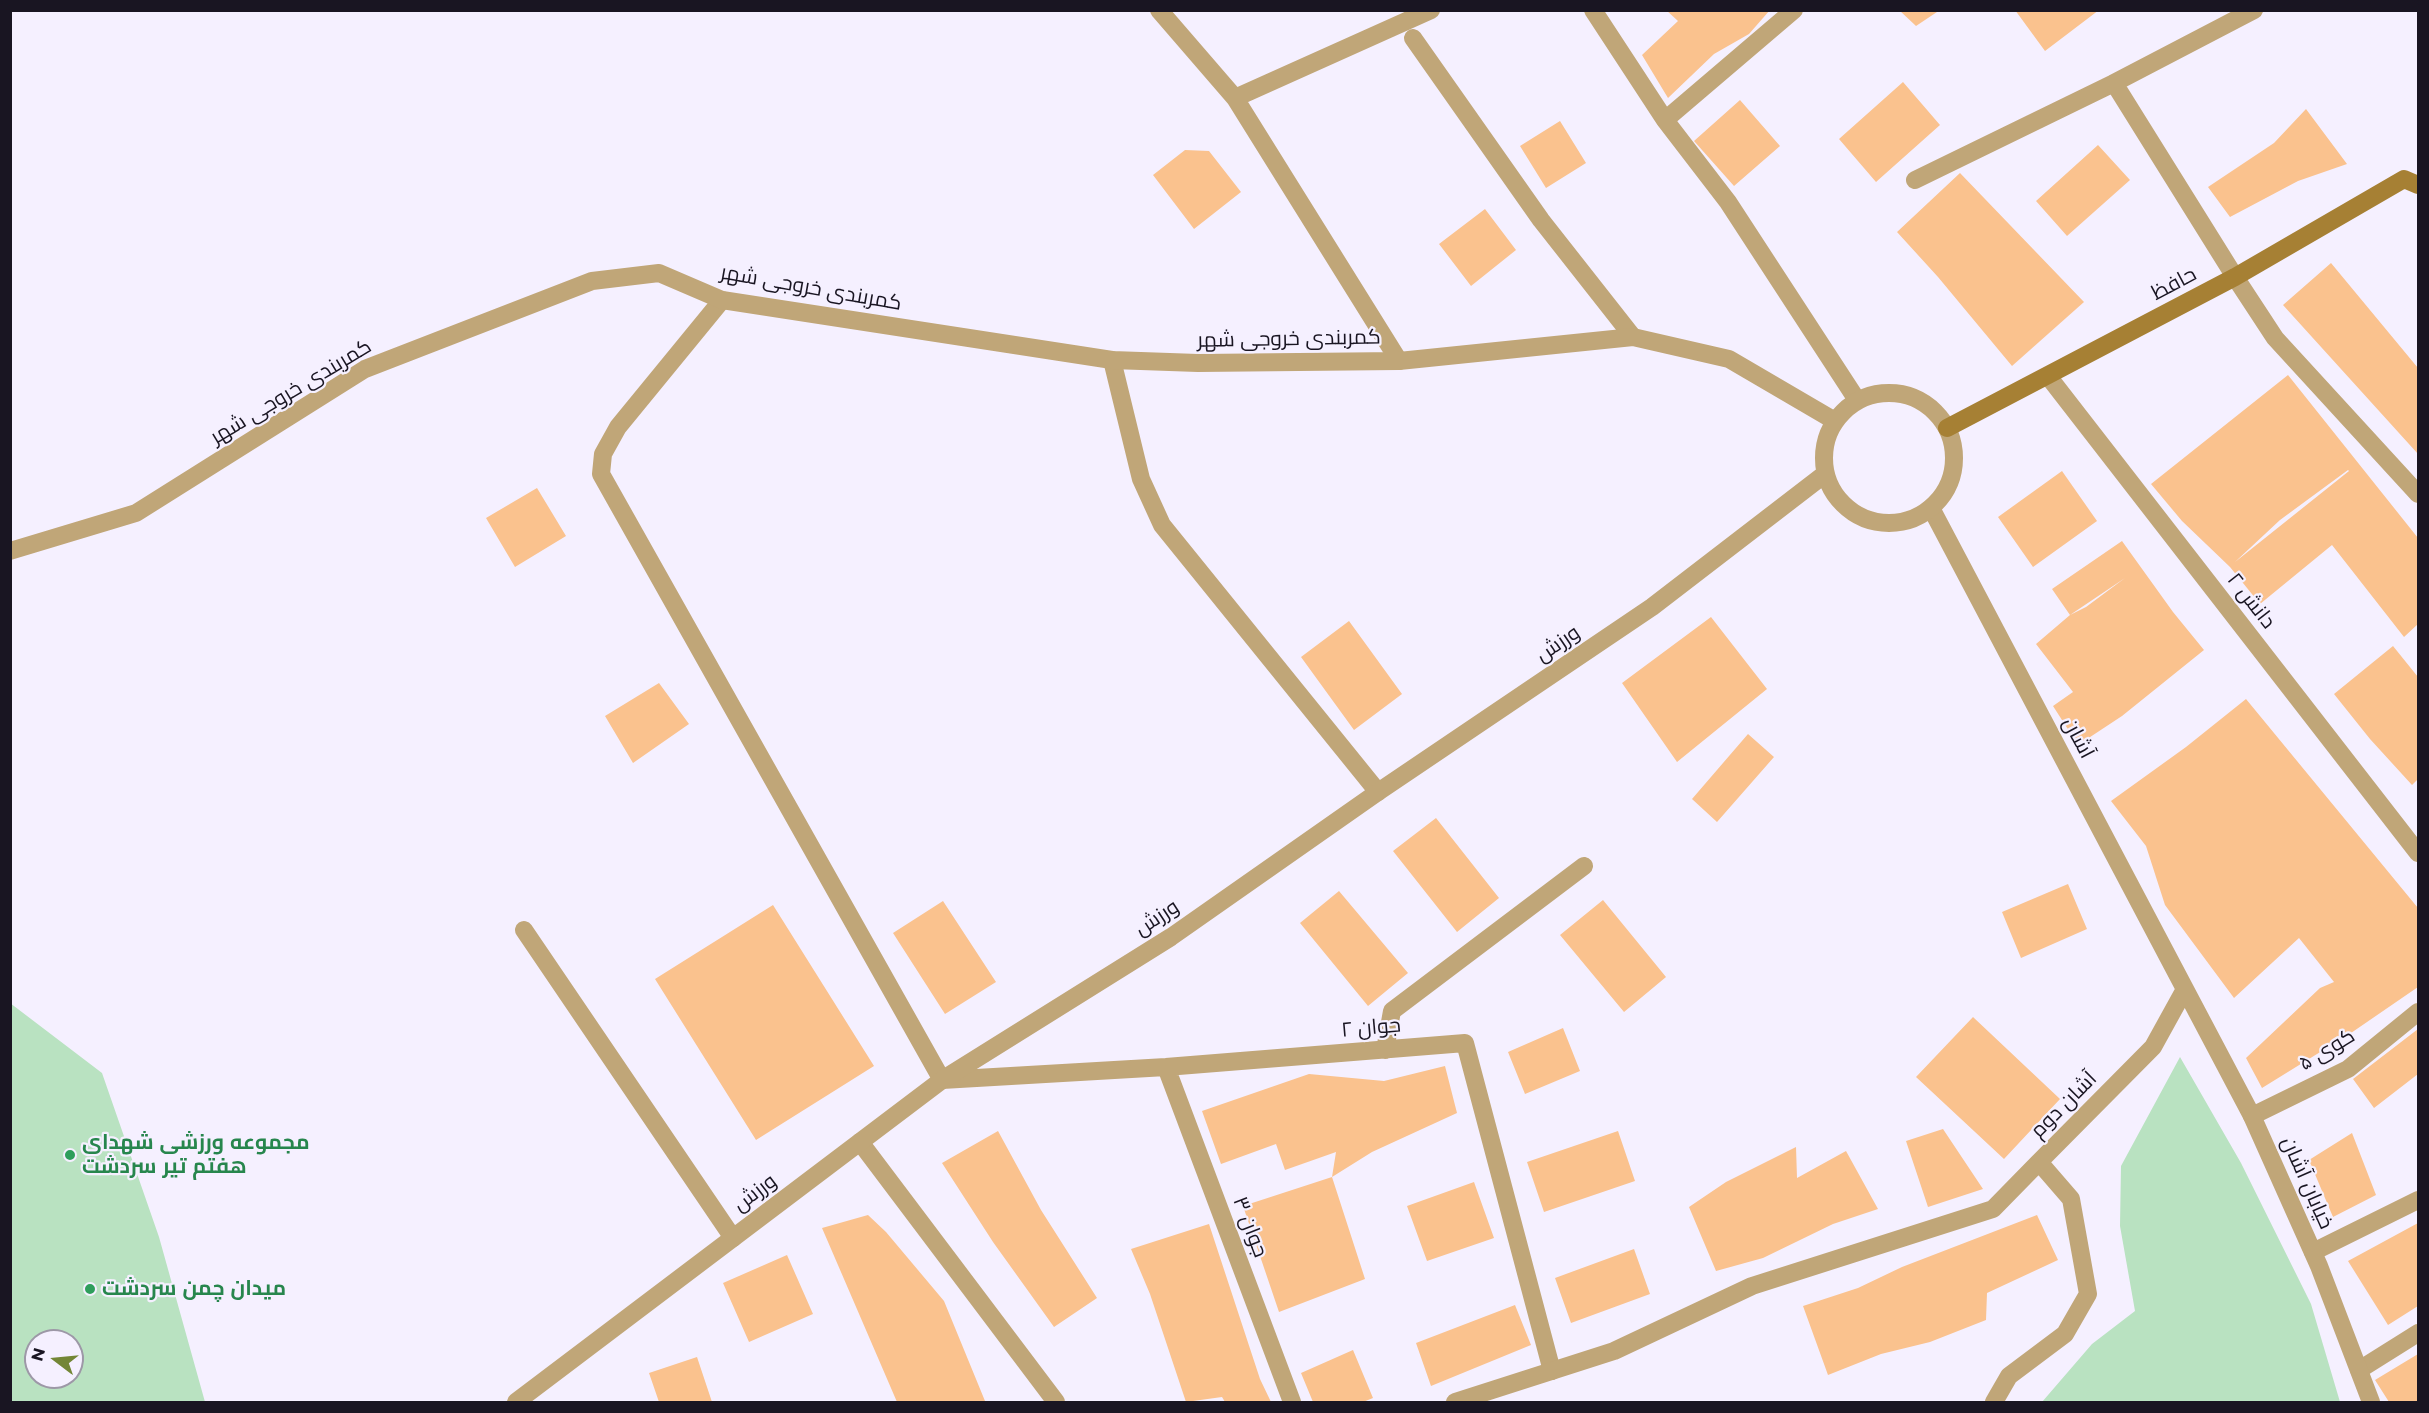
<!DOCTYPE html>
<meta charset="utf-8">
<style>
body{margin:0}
#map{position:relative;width:2429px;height:1413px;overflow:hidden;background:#f5f0ff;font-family:Montserrat,sans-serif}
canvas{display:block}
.frame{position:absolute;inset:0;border:12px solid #191522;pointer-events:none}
.north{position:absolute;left:24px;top:1329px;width:60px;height:60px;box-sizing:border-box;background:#f5f0ff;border:2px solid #9d98a7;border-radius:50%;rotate:286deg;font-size:16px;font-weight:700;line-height:24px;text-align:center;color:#191522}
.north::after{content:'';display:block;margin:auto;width:21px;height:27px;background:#738636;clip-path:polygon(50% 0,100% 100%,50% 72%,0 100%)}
</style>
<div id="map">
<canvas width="2429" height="1413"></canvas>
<div class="frame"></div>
<div class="north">N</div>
</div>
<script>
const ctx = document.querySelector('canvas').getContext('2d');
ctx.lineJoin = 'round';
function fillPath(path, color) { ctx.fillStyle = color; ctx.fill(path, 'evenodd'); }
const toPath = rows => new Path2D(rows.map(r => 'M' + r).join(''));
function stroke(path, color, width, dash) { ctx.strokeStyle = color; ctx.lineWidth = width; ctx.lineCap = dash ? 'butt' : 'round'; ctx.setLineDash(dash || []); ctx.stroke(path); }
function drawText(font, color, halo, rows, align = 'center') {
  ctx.font = font + ' Montserrat,Cairo,sans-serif'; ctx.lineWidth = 4.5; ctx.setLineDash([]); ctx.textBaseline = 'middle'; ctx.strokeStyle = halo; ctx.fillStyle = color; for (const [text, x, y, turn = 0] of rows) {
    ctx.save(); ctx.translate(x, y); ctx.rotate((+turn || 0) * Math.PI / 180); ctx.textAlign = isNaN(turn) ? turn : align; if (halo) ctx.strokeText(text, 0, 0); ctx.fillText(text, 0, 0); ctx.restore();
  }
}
fillPath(toPath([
 [10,1003,102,1073,159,1237,205,1402,11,1402],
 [36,1341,72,1341,72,1377,36,1377],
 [2180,1057,2241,1163,2311,1304,2340,1402,2042,1402,2092,1344,2135,1311,2120,1226,2121,1166]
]), '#b9e2c1');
fillPath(toPath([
 [1666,10,1770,10,1749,34,1714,54,1668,98,1642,55,1678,21],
 [1899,10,1940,10,1916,26],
 [2015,10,2099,10,2045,51],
 [1903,82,1940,125,1876,182,1839,139],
 [1740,100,1780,146,1734,186,1694,141],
 [2306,109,2347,164,2298,181,2230,217,2208,187,2274,143],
 [1560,121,1586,163,1546,188,1520,146],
 [2098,145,2130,180,2067,236,2036,201],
 [1185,150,1209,151,1241,192,1194,229,1153,175],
 [1960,173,2084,302,2012,366,1938,277,1897,232],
 [1485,209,1516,250,1471,286,1439,244],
 [2331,263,2418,368,2418,454,2283,305],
 [2288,375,2418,538,2418,624,2404,637,2332,545,2260,604,2230,567,2182,521,2151,484],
 [2348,470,2349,471,2235,562,2280,520],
 [2062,471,2097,521,2033,567,1998,517],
 [537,488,566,536,515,567,486,518],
 [2122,541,2173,612,2204,650,2122,716,2078,745,2053,706,2073,692,2036,644,2070,615,2086,607,2125,578,2070,615,2052,589],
 [1711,617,1767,689,1677,762,1622,683],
 [1349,621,1402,694,1354,730,1301,657],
 [2393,646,2418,677,2418,779,2412,785,2370,739,2334,694],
 [659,683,689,724,633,763,605,716],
 [2246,699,2418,908,2418,987,2351,1033,2262,1088,2246,1058,2320,988,2334,982,2299,938,2234,998,2165,905,2146,846,2111,801,2186,747],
 [1748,734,1774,757,1717,822,1692,799],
 [1436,818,1499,898,1457,932,1393,851],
 [2068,884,2087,929,2021,958,2002,912],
 [1339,891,1408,973,1368,1006,1300,923],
 [1603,900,1666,977,1624,1012,1560,935],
 [943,901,996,982,945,1014,893,933],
 [773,905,874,1066,756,1140,655,979],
 [1973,1017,2060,1099,2004,1159,1916,1077],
 [1563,1028,1580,1071,1525,1094,1508,1052],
 [2418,1029,2418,1074,2374,1108,2353,1079],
 [1445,1066,1457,1113,1372,1152,1332,1177,1365,1279,1279,1312,1243,1206,1332,1177,1336,1152,1285,1170,1276,1144,1221,1164,1202,1111,1309,1074,1384,1081],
 [1943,1129,1983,1189,1928,1207,1906,1141],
 [998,1131,1041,1210,1097,1298,1054,1327,993,1242,942,1163],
 [1618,1131,1635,1181,1544,1212,1527,1162],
 [2352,1133,2376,1195,2333,1217,2309,1160],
 [1796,1147,1797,1178,1846,1151,1878,1209,1833,1224,1763,1258,1716,1271,1689,1207,1726,1182],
 [1474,1182,1494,1238,1427,1261,1407,1206],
 [868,1215,886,1232,944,1301,985,1401,897,1402,822,1228],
 [2037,1215,2058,1260,1987,1293,1986,1320,1930,1342,1881,1354,1828,1375,1803,1306,1858,1288,1902,1267],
 [2418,1223,2418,1306,2388,1325,2348,1261],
 [1209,1224,1260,1379,1271,1402,1225,1402,1222,1397,1186,1402,1150,1294,1131,1249],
 [1634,1249,1650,1294,1571,1323,1555,1278],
 [787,1255,813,1314,749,1342,723,1283],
 [1515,1305,1531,1345,1431,1386,1416,1343],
 [1353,1350,1373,1398,1363,1402,1313,1402,1301,1373],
 [2418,1354,2418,1402,2389,1402,2375,1380],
 [697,1357,712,1402,659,1402,649,1373]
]), '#fac28e');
stroke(toPath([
 [2235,277,2275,338,2418,494],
 [1385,1050,1392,1011,1584,866],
 [1166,1067,1292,1402],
 [942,1080,1166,1067,1465,1043,1552,1371],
 [2252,1116,2348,1069,2418,1012],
 [2313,1252,2418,1200],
 [2359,1370,2418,1333]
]), '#c0a678', 18);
stroke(toPath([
 [1159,10,1235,98,1399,361],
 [1593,10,1665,120],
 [1794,10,1665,120,1728,202,1857,400],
 [1413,38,1541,220,1633,337],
 [2114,83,2235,277],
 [1235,98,1431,10],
 [1915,180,2114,83,2254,10],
 [722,300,618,427,603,454,601,474,942,1080],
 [1112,360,1141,479,1162,525,1378,792],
 [2048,376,2418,853],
 [1931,508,2252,1116,2319,1266,2371,1402],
 [524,930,733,1238],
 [860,1142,1056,1402],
 [1455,1402,1614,1351,1752,1286,1993,1209,2039,1162],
 [1994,1402,2009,1376,2065,1334,2088,1294,2071,1199,2039,1162,2153,1047,2185,989]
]), '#c0a678', 18);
stroke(toPath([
 '1824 458a65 65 0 1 1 130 0a65 65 0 1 1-130 0Z',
 [10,551,136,513,365,369,592,281,659,273,722,300,1112,360,1198,363,1399,361,1633,337,1729,359,1835,421],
 [516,1402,942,1080,1171,937,1378,792,1652,607,1825,474]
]), '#c0a678', 18);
stroke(toPath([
 [1947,428,2235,277,2404,179,2418,185]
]), '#a68034', 18);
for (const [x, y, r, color] of [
 [70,1155,6,"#2e9e5b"],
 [90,1289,6,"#2e9e5b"]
]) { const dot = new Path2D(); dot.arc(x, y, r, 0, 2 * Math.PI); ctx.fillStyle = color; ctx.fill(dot); stroke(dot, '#f5f0ff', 2); }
drawText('21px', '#191522', '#f5f0ff', [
 ["حافظ",2174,284,-28],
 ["کمربندی خروجی شهر",811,288,10],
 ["کمربندی خروجی شهر",1289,339,-1],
 ["کمربندی خروجی شهر",291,392,-31],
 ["دانش ۲",2251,601,52],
 ["ورزش",1558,644,-34],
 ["آشان",2078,738,62],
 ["ورزش",1157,918,-33],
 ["جوان ۲",1371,1028,-5],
 ["کوی ۵",2327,1050,-31],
 ["آشان دوم",2064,1105,-45],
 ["خیابان آشان",2307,1183,66],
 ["ورزش",755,1193,-37],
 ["جوان ۳",1250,1227,69]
]);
drawText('bold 21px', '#27864d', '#f5f0ff', [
 ["مجموعه ورزشی شهدای",82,1143],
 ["هفتم تیر سردشت",82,1167],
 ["میدان چمن سردشت",102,1289]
], 'left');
</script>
